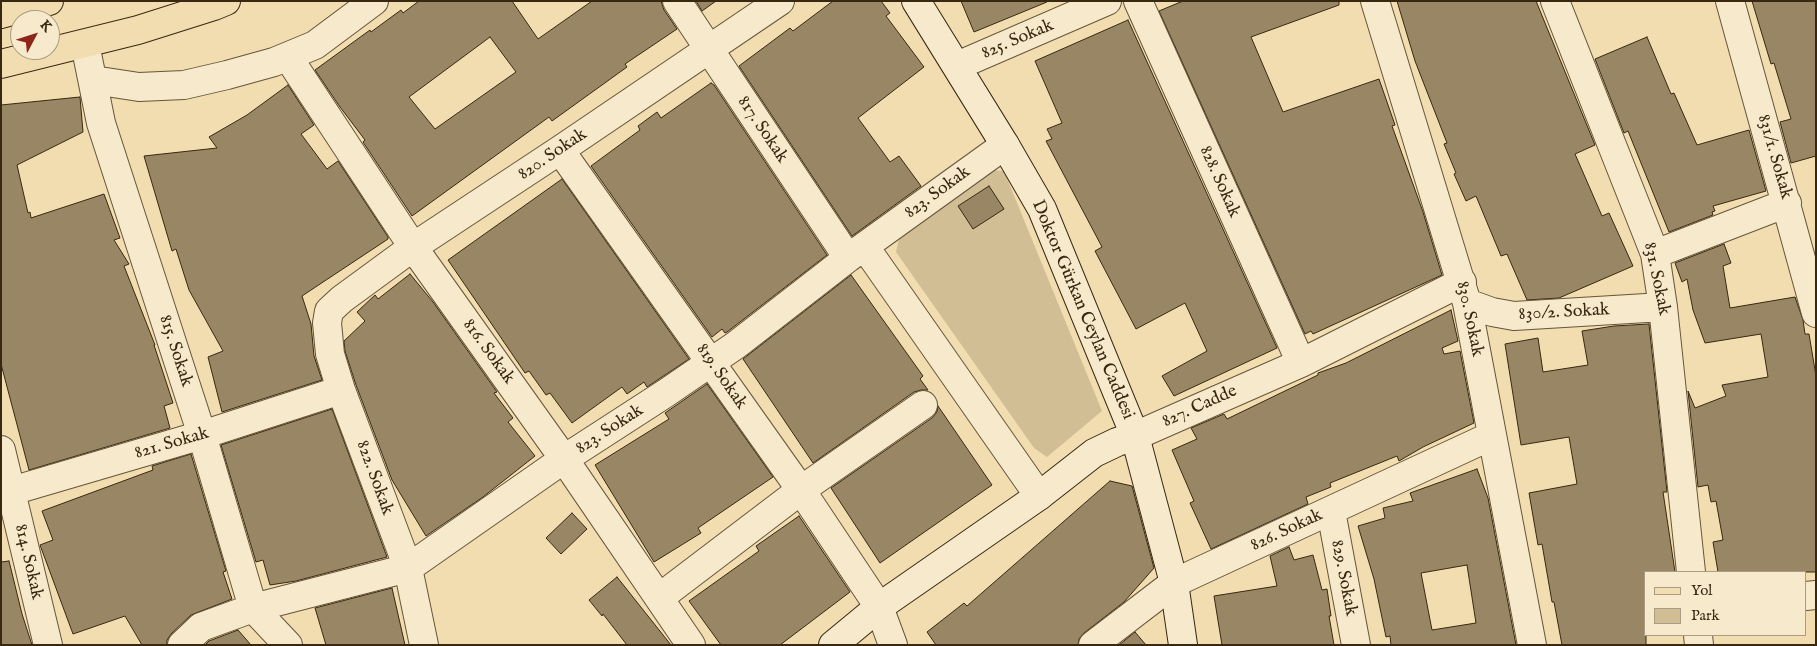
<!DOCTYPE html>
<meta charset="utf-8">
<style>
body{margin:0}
#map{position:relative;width:1817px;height:646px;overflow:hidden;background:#f1ddb0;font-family:"IM FELL English",serif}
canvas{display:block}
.frame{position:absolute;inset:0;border:2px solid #382812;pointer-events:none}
.legend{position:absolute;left:1644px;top:571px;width:162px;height:65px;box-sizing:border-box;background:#f6e9cc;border:1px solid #aa9c82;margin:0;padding:6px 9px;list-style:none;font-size:15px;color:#382812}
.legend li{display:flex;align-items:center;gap:10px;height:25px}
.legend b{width:25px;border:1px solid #aa9c82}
.north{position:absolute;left:10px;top:10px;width:50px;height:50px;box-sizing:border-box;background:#f6e9cc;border:1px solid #aa9c82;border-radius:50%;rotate:50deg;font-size:14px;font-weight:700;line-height:20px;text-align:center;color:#382812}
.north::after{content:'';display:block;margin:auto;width:18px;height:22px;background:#8f2418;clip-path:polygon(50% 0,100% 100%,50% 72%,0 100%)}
</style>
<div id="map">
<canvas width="1817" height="646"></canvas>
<div class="frame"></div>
<ul class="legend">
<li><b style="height:6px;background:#f1ddb0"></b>Yol</li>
<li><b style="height:14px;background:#d2be95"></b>Park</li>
</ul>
<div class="north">K</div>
</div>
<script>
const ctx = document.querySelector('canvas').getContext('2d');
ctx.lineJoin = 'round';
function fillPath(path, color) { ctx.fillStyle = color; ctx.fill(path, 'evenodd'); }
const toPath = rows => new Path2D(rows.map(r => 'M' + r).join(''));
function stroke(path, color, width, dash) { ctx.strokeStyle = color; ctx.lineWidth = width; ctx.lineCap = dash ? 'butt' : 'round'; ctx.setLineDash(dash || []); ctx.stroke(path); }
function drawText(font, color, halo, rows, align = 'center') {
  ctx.font = font + ' "IM FELL English",serif'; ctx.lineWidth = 4; ctx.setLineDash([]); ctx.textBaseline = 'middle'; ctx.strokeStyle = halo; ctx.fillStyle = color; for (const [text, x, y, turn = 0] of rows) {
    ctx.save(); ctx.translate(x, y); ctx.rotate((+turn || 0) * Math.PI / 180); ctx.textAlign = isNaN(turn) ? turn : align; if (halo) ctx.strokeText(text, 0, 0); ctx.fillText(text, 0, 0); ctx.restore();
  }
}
fillPath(toPath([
 [987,170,1004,171,1102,411,1047,457,1034,448,896,252,900,234]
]), '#d2be95');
const building = toPath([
 [419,1,512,1,538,39,592,1,661,1,664,10,677,29,625,64,627,67,552,121,549,117,412,216,363,142,365,140,340,107,315,70,370,30,371,32,401,10,403,13,419,1],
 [490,37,516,72,435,129,409,97,490,37],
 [696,1,716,1,702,11,696,1],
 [833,1,881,1,890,13,886,16,924,67,858,118,890,162,899,156,921,186,852,236,739,66,790,28,793,31,833,1],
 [961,1,1047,1,1047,2,974,32,961,1],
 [1183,1,1339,1,1339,5,1251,37,1283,112,1379,79,1395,125,1392,126,1423,212,1442,275,1313,334,1311,331,1305,334,1159,11,1183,1],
 [1397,1,1536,1,1595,145,1575,154,1602,216,1609,213,1633,266,1559,298,1527,300,1507,254,1501,256,1476,196,1466,201,1454,174,1456,173,1444,144,1447,143,1415,61,1397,1],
 [1752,1,1816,1,1816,156,1791,163,1780,122,1791,119,1774,63,1771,64,1752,1],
 [1128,20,1277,348,1174,396,1162,376,1207,351,1185,303,1136,329,1095,251,1102,247,1046,141,1052,139,1047,129,1062,123,1035,61,1128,20],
 [1647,37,1671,94,1674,93,1697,145,1749,130,1766,191,1713,206,1715,211,1712,212,1713,215,1669,232,1628,131,1624,133,1595,59,1647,37],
 [711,83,714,85,827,255,727,332,725,333,722,329,712,337,591,166,640,130,638,126,657,112,661,118,711,83],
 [288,85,314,125,301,134,327,169,338,161,388,237,388,239,302,296,311,324,314,356,322,380,222,412,208,357,223,351,189,290,176,249,172,251,144,156,217,148,209,137,247,115,288,85],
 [80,97,83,132,17,165,28,213,30,212,31,218,104,194,120,238,114,240,129,264,124,266,155,345,154,345,173,403,164,406,170,428,29,470,1,364,1,105,80,97],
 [562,179,689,359,647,387,644,382,627,394,622,387,572,423,550,393,546,395,529,371,525,373,448,260,562,179],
 [989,186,1004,209,973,229,958,206,989,186],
 [1724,244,1731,263,1723,266,1730,308,1795,297,1803,320,1805,334,1809,334,1816,376,1816,572,1718,572,1713,542,1723,540,1716,501,1711,502,1708,485,1698,487,1688,391,1695,408,1726,396,1722,385,1768,377,1761,334,1705,343,1693,310,1687,279,1682,282,1675,263,1724,244],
 [410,274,433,302,497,392,494,393,513,418,508,422,535,456,483,497,426,536,392,480,356,385,345,351,344,341,365,321,357,312,375,295,378,299,410,274],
 [851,275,923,376,920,379,928,390,921,390,914,392,813,463,743,359,851,275],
 [1451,310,1458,341,1442,348,1444,354,1460,351,1474,423,1423,447,1399,461,1397,456,1330,483,1331,487,1306,497,1308,504,1211,549,1190,503,1194,501,1172,450,1197,439,1191,428,1224,414,1227,419,1318,375,1318,373,1346,363,1451,310],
 [1649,324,1667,492,1663,492,1675,572,1646,572,1646,645,1562,645,1554,602,1552,602,1542,544,1538,545,1529,493,1577,484,1569,437,1521,445,1505,344,1538,338,1543,372,1588,365,1582,331,1614,326,1649,324],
 [707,384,773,477,698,528,701,533,654,562,595,465,669,419,665,413,707,384],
 [938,406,992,485,880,563,831,488,932,418,937,412,938,406],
 [332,409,387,557,296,581,270,585,263,560,256,562,221,445,332,409],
 [191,454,226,571,223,572,232,599,191,615,171,634,167,640,167,645,142,645,125,616,73,634,40,545,53,540,42,511,153,470,152,466,191,454],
 [1477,469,1488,498,1516,645,1391,645,1390,636,1386,637,1374,579,1358,526,1385,518,1383,508,1413,501,1410,493,1477,469],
 [1467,565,1476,623,1432,630,1421,573,1467,565],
 [1110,481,1132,486,1154,568,1124,602,1084,633,1079,639,1078,645,936,645,927,632,964,603,967,606,1110,481],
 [572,513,587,529,561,554,546,538,572,513],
 [799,516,850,592,780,645,721,645,689,601,759,551,756,546,799,516],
 [1289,547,1294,560,1313,555,1322,590,1327,589,1331,616,1329,616,1334,645,1222,645,1214,596,1277,586,1270,556,1289,547],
 [9,561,22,614,32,645,1,645,1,562,9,561],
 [617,577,671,645,627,645,603,614,602,616,589,600,617,577],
 [392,588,405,645,326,645,315,608,392,588],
 [238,630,251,645,205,645,209,641,238,630],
 [1135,632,1146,645,1119,645,1135,632]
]);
fillPath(building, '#988664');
stroke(building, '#382812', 1);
const street = toPath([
 [677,1,848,258],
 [1138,1,1301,363],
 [1375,1,1467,303,1532,645],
 [1555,1,1655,254,1663,307,1691,572],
 [1730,1,1816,313],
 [85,44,101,123,202,435,253,608,288,645],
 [288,57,413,247,564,459,691,645],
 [957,66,1107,1],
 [93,80,139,87,184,85,227,75,274,62,315,45,374,1],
 [560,150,801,490,879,607,893,645],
 [865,247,1039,496],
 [1655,254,1787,203],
 [1467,303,1492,312,1514,316,1663,307],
 [1135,436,1301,363,1462,282],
 [1,450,48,645],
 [1,494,202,435,341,390],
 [1331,511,1356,645],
 [1806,596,1816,595],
 [659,598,801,490,923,405],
 [1698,635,1699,645],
 [182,645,201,627,253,608,408,568,564,459,666,393,736,345,848,258,1005,145],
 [424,645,408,568,341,390,330,354,327,323,329,311,342,299,413,247,560,150,780,1],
 [1093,645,1174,583,1491,436]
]);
const secondary = toPath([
 [916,1,1005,145,1042,209,1135,436,1174,583,1183,645],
 [833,645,879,607,1039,496,1094,453,1117,442,1135,436]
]);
const primary = toPath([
 [1,14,49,1],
 [1,64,138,30,214,6,226,1]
]);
stroke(street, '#66553a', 30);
stroke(secondary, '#382812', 30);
stroke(primary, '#382812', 30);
stroke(street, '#f6e9cc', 28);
stroke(secondary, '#f6e9cc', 28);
stroke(primary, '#f1ddb0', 28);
drawText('18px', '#382812', '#f6e9cc', [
 ["825. Sokak",1018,40,-23],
 ["817. Sokak",762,130,56],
 ["820. Sokak",553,155,-34],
 ["831/1. Sokak",1774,157,74],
 ["828. Sokak",1219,182,66],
 ["823. Sokak",938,193,-36],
 ["831. Sokak",1656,279,78],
 ["Doktor Gürkan Ceylan Caddesi",1082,310,67],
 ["830/2. Sokak",1564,313,-3],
 ["830. Sokak",1469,319,78],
 ["815. Sokak",175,351,72],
 ["816. Sokak",488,352,54],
 ["819. Sokak",721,377,55],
 ["827. Cadde",1200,407,-24],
 ["823. Sokak",610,430,-33],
 ["821. Sokak",172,444,-16],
 ["822. Sokak",374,478,70],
 ["826. Sokak",1287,531,-25],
 ["814. Sokak",28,562,77],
 ["829. Sokak",1343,578,79]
]);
</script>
